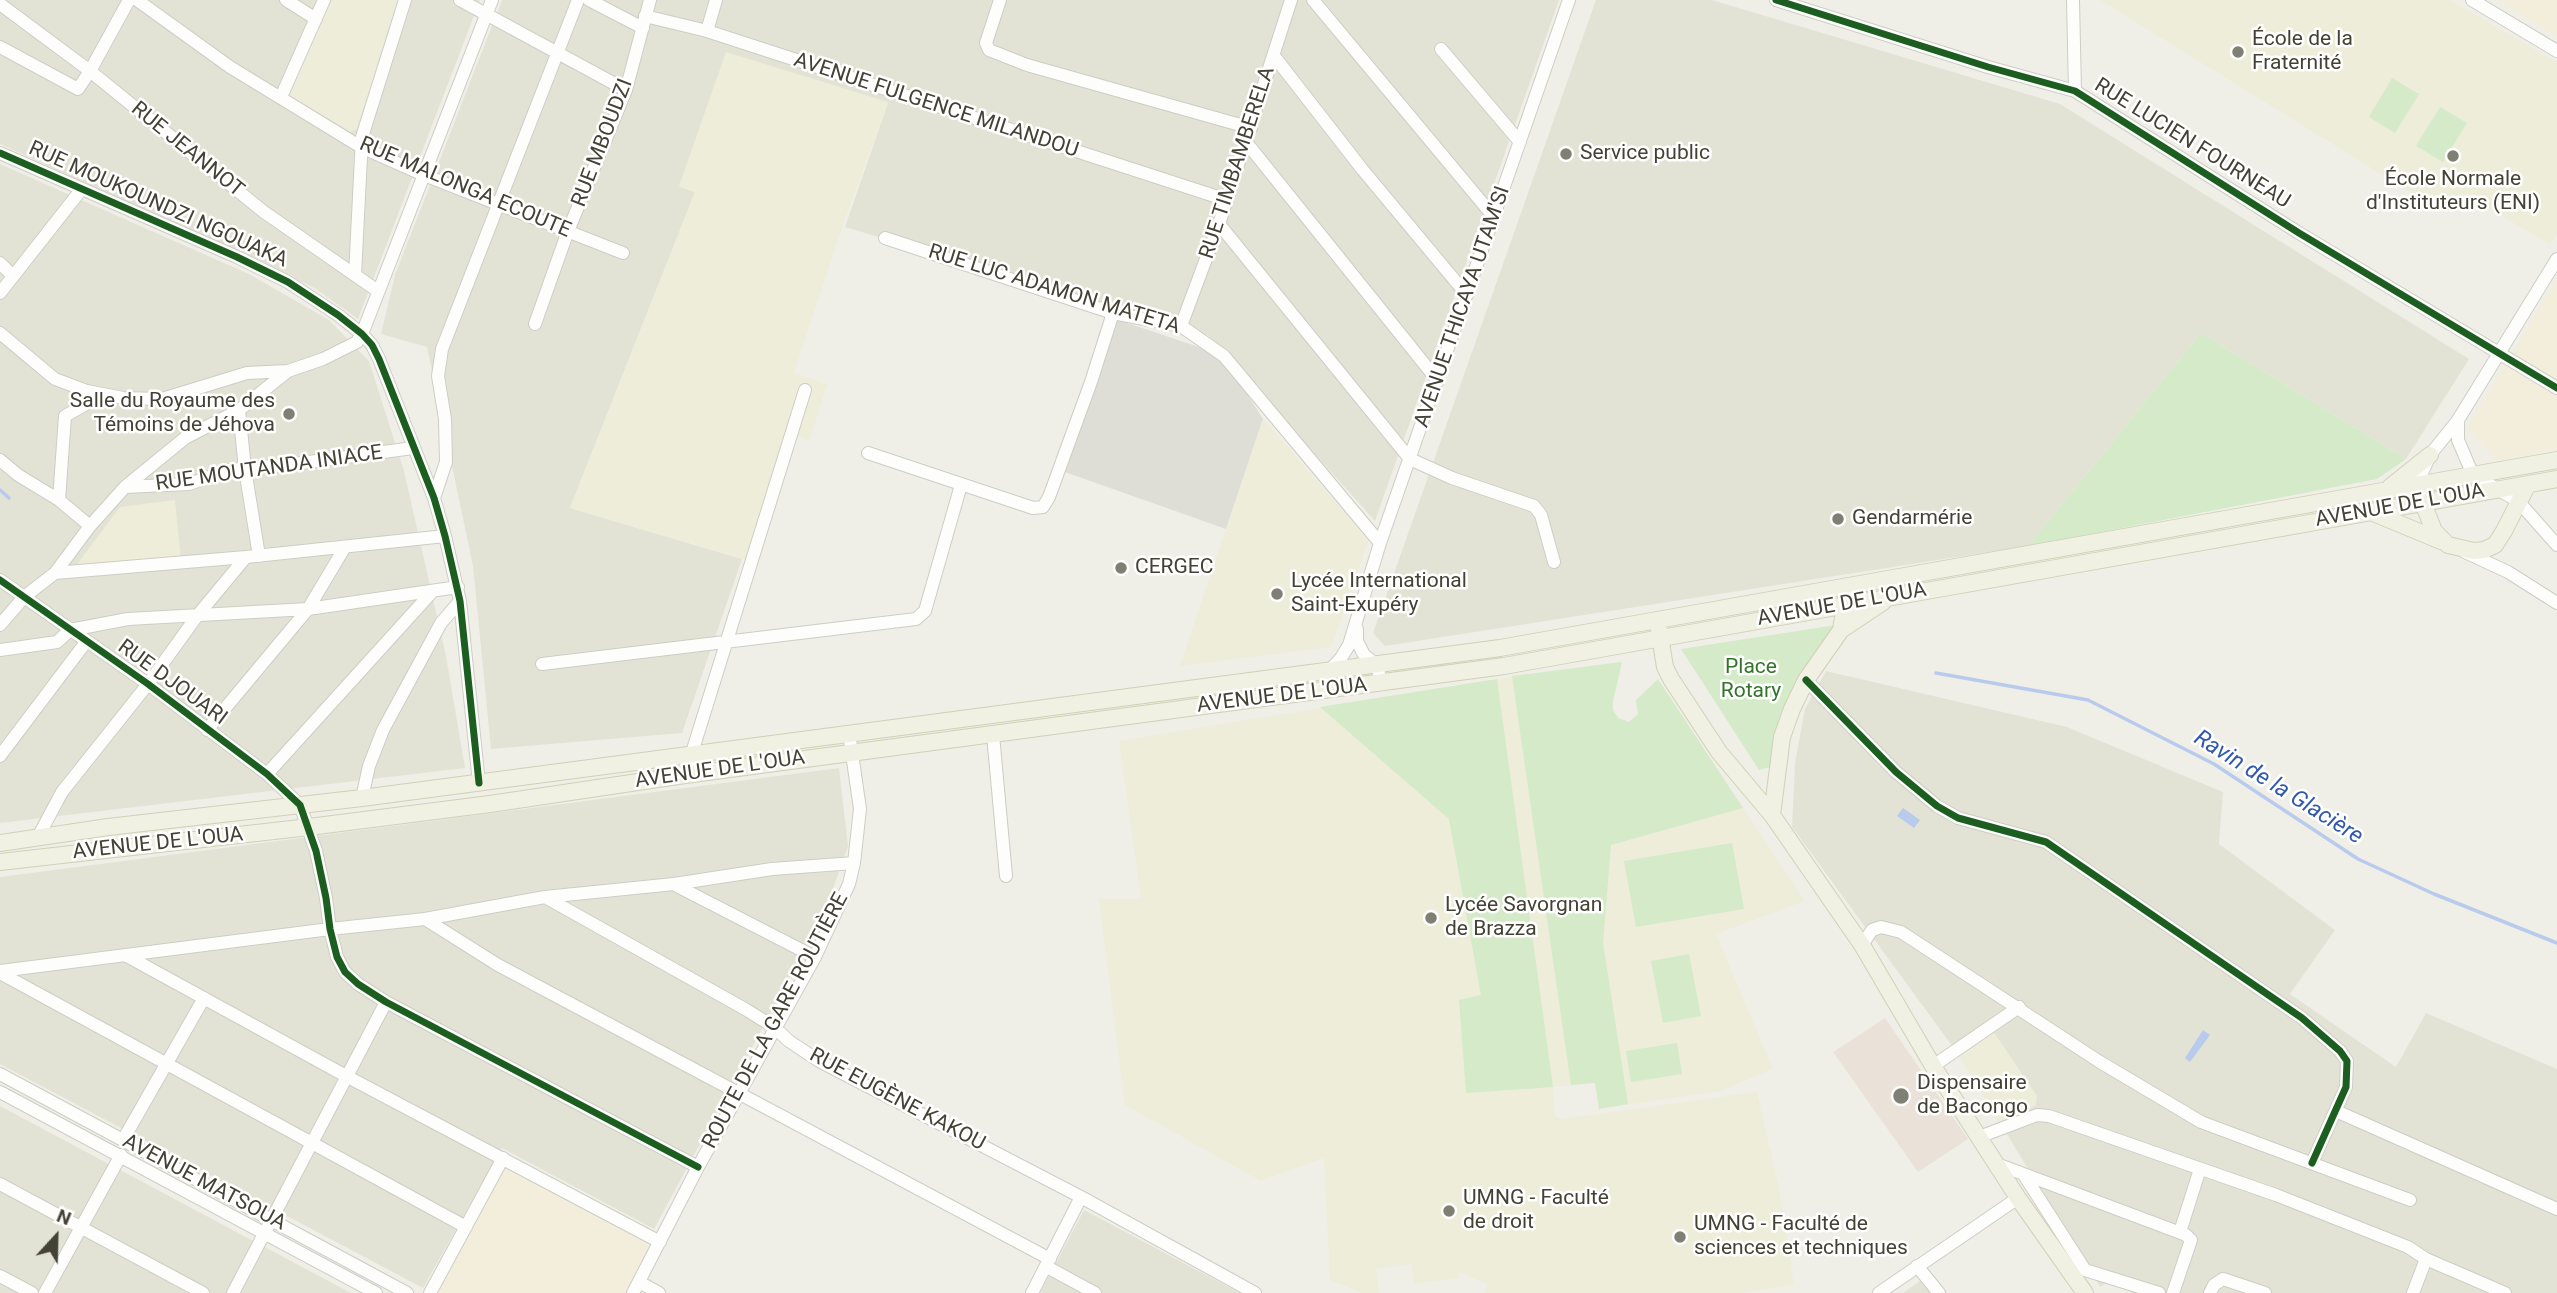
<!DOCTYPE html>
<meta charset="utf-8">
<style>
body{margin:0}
#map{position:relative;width:2557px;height:1293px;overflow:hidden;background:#efefe8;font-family:Roboto,sans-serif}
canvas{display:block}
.north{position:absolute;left:21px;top:1202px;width:70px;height:70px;-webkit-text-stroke:5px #fff;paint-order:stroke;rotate:22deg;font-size:19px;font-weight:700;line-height:28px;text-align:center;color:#444235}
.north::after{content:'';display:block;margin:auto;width:24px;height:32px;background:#444235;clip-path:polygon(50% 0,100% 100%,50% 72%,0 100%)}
</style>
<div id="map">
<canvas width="2557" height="1293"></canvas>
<div class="north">N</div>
</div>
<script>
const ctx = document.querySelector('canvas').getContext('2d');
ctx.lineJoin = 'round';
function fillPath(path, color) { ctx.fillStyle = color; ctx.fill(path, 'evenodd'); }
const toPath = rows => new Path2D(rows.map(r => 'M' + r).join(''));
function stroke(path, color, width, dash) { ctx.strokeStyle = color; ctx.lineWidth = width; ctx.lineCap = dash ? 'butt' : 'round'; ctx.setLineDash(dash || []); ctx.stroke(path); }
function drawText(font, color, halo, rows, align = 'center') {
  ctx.font = font + ' Roboto,sans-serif'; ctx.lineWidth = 5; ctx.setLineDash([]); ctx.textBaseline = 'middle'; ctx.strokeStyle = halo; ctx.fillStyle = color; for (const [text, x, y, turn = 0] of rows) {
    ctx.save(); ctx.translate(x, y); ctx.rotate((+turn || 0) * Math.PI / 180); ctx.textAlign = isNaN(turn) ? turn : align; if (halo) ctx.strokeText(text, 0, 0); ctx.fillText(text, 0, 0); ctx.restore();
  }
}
fillPath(toPath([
 [0,0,480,0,358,319,313,287,0,144],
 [502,0,1559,0,1375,521,1208,335,845,227,888,103,680,187,695,192,570,508,742,559,682,733,491,749,473,566,427,347,381,334,395,275],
 [1596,0,1712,0,2060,104,2469,359,2406,459,2201,333,2028,546,1385,646,1373,633],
 [0,164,249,274,329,320,369,361,404,471,446,656,465,768,0,823],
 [1826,671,2067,727,2223,792,2219,844,2335,930,2290,994,2396,1067,2426,1013,2557,1069,2557,1293,2134,1293,2107,1283,2100,1287,1958,1054,1792,827,1795,763,1805,709],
 [839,768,848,846,824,914,654,1229,502,1148,423,1288,0,1064,0,877],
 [0,1106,351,1293,0,1293],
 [1084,1210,1240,1293,1040,1293],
 [1931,1273,1947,1293,1903,1293]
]), '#e3e3d5');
fillPath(toPath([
 [2497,0,2557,0,2557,36],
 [2557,279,2557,449,2498,461,2467,428],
 [503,1158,660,1242,633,1293,430,1293]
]), '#f2eedb');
fillPath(toPath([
 [1115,319,1211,351,1224,358,1263,419,1226,529,1062,471]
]), '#dfded6');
fillPath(toPath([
 [327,0,401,0,357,129,351,132,287,96],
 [2100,0,2450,0,2557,62,2557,234,2550,245,2489,208,2439,210],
 [726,52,888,102,838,239,794,373,827,384,810,440,792,434,751,561,570,508,695,192,679,186],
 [1263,419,1369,540,1331,647,1180,666],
 [175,500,181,561,72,571,120,507],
 [1622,662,1613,701,1613,710,1618,719,1629,722,1638,714,1636,700,1658,679,1805,901,1716,934,1773,1069,1720,1091,1599,1109,1595,1083,1553,1087,1555,1116,1561,1119,1757,1092,1779,1188,1794,1285,1741,1293,1484,1293,1487,1284,1459,1272,1459,1278,1414,1284,1411,1264,1376,1269,1379,1293,1362,1293,1330,1280,1324,1158,1261,1181,1125,1105,1099,899,1141,899,1119,741,1497,679],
 [1993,1031,2037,1096,2036,1105,2000,1125,1958,1054]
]), '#ededda');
fillPath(toPath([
 [1885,1018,1968,1139,1918,1172,1833,1052]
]), '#eae1d9');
fillPath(toPath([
 [2392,78,2419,94,2395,133,2369,117],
 [2440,107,2467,123,2443,162,2416,146],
 [2201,333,2406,459,2377,479,2028,546],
 [1836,625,1797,682,1774,738,1770,767,1759,770,1681,649],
 [1622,662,1613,701,1613,710,1618,718,1629,722,1638,714,1636,700,1658,679,1743,808,1611,845,1603,943,1628,1104,1599,1109,1595,1083,1571,1085,1512,676],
 [1497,679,1553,1087,1466,1093,1459,1000,1481,995,1449,819,1320,707],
 [1732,843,1744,909,1636,927,1624,861],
 [1689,954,1701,1016,1663,1023,1651,961],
 [1677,1043,1682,1074,1631,1082,1626,1051]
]), '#d4eac9');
fillPath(toPath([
 [1903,808,1920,820,1914,828,1897,816],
 [2203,1030,2210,1035,2190,1062,2185,1058]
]), '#b9cbec');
stroke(toPath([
 [0,490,9,498],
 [1936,673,2088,700,2214,764,2358,859,2434,894,2557,943]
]), '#b9cbec', 3.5);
const minor = toPath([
 [137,0,230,67,361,147,424,175,623,253],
 [286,0,316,19],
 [460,0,626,90],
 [589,0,643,28],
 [1000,0,986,43,989,50,1027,65,1251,128],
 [1313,0,1494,217],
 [1776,0,1988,67,2075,91,2299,233,2557,388],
 [2073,0,2075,91],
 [2472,0,2557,51],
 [0,4,90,71,264,212,378,291],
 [645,16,707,31,1227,200],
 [707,31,716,0],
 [0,47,78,89,90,71,129,0],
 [1441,49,1520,142],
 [1274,56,1362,169,1467,295],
 [281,97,324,0],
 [1246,142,1438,381],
 [0,153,237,257,288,282,338,315,362,334,372,345,379,359,434,498,445,536,460,601,479,783],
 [1219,224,1410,459,1452,478,1534,506,1541,515,1554,562],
 [885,238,1113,313,1181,326,1224,356,1380,543],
 [0,263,13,276],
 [355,275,362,137,405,0],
 [0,293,81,190],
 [535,324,568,231,626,90,650,0],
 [1181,326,1219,224,1291,0],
 [0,333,55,379,87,391,123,398,162,399,247,373,288,371],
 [239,410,245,469,259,556],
 [2458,420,2458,440,2473,475,2518,501,2557,545],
 [868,453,1033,508,1043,507,1049,497,1091,382,1113,313],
 [0,460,18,475,59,500],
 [125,487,189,484,230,470,294,464,413,448],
 [434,498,446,462,445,419,438,376,442,349,578,0],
 [2423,503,2417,484,2430,455,2458,420,2557,259],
 [90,526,59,500,65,416,102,395],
 [2465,552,2508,572,2557,603],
 [55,573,246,557,445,536],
 [0,580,148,684,267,774,300,805,316,851,326,898,330,929,337,957,345,972,358,984,386,1002,698,1167],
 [0,625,24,597,55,573,90,526,125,487,185,438,239,410,288,371,323,359,357,342,362,334,492,0],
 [1357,629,1357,641,1364,655,1378,666,1380,683],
 [0,650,57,642,70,630,128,619,308,609,458,587],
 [542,664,916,619,925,611,961,485],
 [1806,680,1896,772,1937,806,1958,818,2046,842,2302,1018,2340,1051,2347,1061,2346,1087,2312,1163],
 [1330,690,1329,671,1341,658,1349,645,1380,543,1569,0],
 [207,730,308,609,345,547],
 [993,735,1006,876],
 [0,756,86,642],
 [267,774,432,592],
 [685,775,805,390],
 [362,798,369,766,383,730,441,623,460,601],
 [38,837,62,792,148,684,197,616,246,557],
 [675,885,815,957],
 [545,897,745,1009,774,1027,789,1041,819,1061,1081,1197,1255,1293],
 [425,919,498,965,1050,1259],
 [1862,945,1872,930,1881,927,1901,932,2100,1062,2201,1122,2410,1200],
 [125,955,346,1076,660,1242],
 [0,971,330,929,425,919,545,897,674,884,772,869,854,863],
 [0,973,466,1227],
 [1933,1066,2019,1007],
 [0,1074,407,1293],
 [0,1092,376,1293],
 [2336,1111,2557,1209],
 [1979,1137,2037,1115,2049,1116,2276,1195,2408,1247,2426,1259,2505,1293],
 [123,1140,204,998],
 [1997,1164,2186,1235,2191,1240,2173,1293],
 [2024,1175,2085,1270,2159,1293],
 [0,1184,203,1293],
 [2180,1232,2200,1169],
 [1917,1266,1939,1293],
 [1047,1267,1095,1293],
 [0,1276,32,1293],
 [639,1282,659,1293],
 [45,1293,121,1155],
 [233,1293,386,1002],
 [430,1293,503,1158],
 [633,1293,698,1167,815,957,849,884,854,863,860,809,849,733],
 [1032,1293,1081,1197],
 [1879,1293,2018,1198],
 [2210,1293,2214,1285,2223,1279,2265,1293],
 [2413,1293,2426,1259]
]);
const major = toPath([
 [2390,487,2430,455],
 [2423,503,2434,531,2448,545,2474,551,2484,550,2495,545,2504,531,2528,484],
 [2371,512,2441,541],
 [1659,630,1665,667,1671,679,1719,752,1772,815,1862,945,1933,1066,2018,1198,2085,1293],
 [1841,630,1883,602],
 [1772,815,1782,737,1792,709,1806,680,1841,630,1847,594],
 [0,843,108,827,362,798,1500,648,2557,460],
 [0,862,309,827,490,804,685,775,1504,666,2557,479]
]);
stroke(minor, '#cdcdc6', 14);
stroke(major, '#d1d0b6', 18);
stroke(minor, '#fdfdfc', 12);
stroke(major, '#f0f0e3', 16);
stroke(toPath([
 [1776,0,1988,67,2075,91,2299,233,2557,388],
 [0,153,237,257,288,282,338,315,362,334,372,345,379,359,434,498,445,536,460,601,479,783],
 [0,580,148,684,267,774,300,805,316,851,326,898,330,929,337,957,345,972,358,984,386,1002,698,1167],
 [1806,680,1896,772,1937,806,1958,818,2046,842,2302,1018,2340,1051,2347,1061,2346,1087,2312,1163]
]), '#1b5e20', 7);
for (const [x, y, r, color] of [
 [2238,52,7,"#807f74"],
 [1566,154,7,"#807f74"],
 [2453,156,7,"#807f74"],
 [289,414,7,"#807f74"],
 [1838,519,7,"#807f74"],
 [1121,568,7,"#807f74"],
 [1277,594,7,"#807f74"],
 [1431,918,7,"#807f74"],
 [1901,1096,9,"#807f74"],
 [1449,1211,7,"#807f74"],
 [1680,1237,7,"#807f74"]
]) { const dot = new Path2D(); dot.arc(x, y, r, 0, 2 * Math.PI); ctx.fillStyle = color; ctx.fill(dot); stroke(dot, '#fff', 2.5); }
drawText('21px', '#444235', '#fff', [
 ["École de la",2252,40],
 ["Fraternité",2252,64],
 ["Service public",1580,154],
 ["École Normale",2453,180,"center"],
 ["d'Instituteurs (ENI)",2453,204,"center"],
 ["Salle du Royaume des",275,402,"right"],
 ["Témoins de Jéhova",275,426,"right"],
 ["Gendarmérie",1852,519],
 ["CERGEC",1135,568],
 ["Lycée International",1291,582],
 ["Saint-Exupéry",1291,606],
 ["Lycée Savorgnan",1445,906],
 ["de Brazza",1445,930],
 ["Dispensaire",1917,1084],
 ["de Bacongo",1917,1108],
 ["UMNG - Faculté",1463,1199],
 ["de droit",1463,1223],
 ["UMNG - Faculté de",1694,1225],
 ["sciences et techniques",1694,1249]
], 'left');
drawText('21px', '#444235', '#fff', [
 ["AVENUE FULGENCE MILANDOU",936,106,18],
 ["RUE MBOUDZI",603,143,-69],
 ["RUE LUCIEN FOURNEAU",2192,144,32],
 ["RUE JEANNOT",187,150,39],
 ["RUE TIMBAMBERELA",1238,163,-72],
 ["RUE MALONGA ECOUTE",465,188,23],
 ["RUE MOUKOUNDZI NGOUAKA",158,205,24],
 ["RUE LUC ADAMON MATETA",1054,290,17],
 ["AVENUE THICAYA UTAM'SI",1463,307,-71],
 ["RUE MOUTANDA INIACE",269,469,-8],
 ["AVENUE DE L'OUA",2400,506,-10],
 ["AVENUE DE L'OUA",1842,605,-10],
 ["RUE DJOUARI",172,683,36],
 ["AVENUE DE L'OUA",1282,696,-7],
 ["AVENUE DE L'OUA",720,770,-8],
 ["AVENUE DE L'OUA",158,844,-6],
 ["ROUTE DE LA GARE ROUTIÈRE",776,1021,-62],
 ["RUE EUGÈNE KAKOU",897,1100,28],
 ["AVENUE MATSOUA",204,1183,28]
]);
drawText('21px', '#32742a', '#fff', [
 ["Place",1751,668],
 ["Rotary",1751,692]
]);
drawText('italic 23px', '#3158ad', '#fff', [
 ["Ravin de la Glacière",2278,788,32]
]);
</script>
